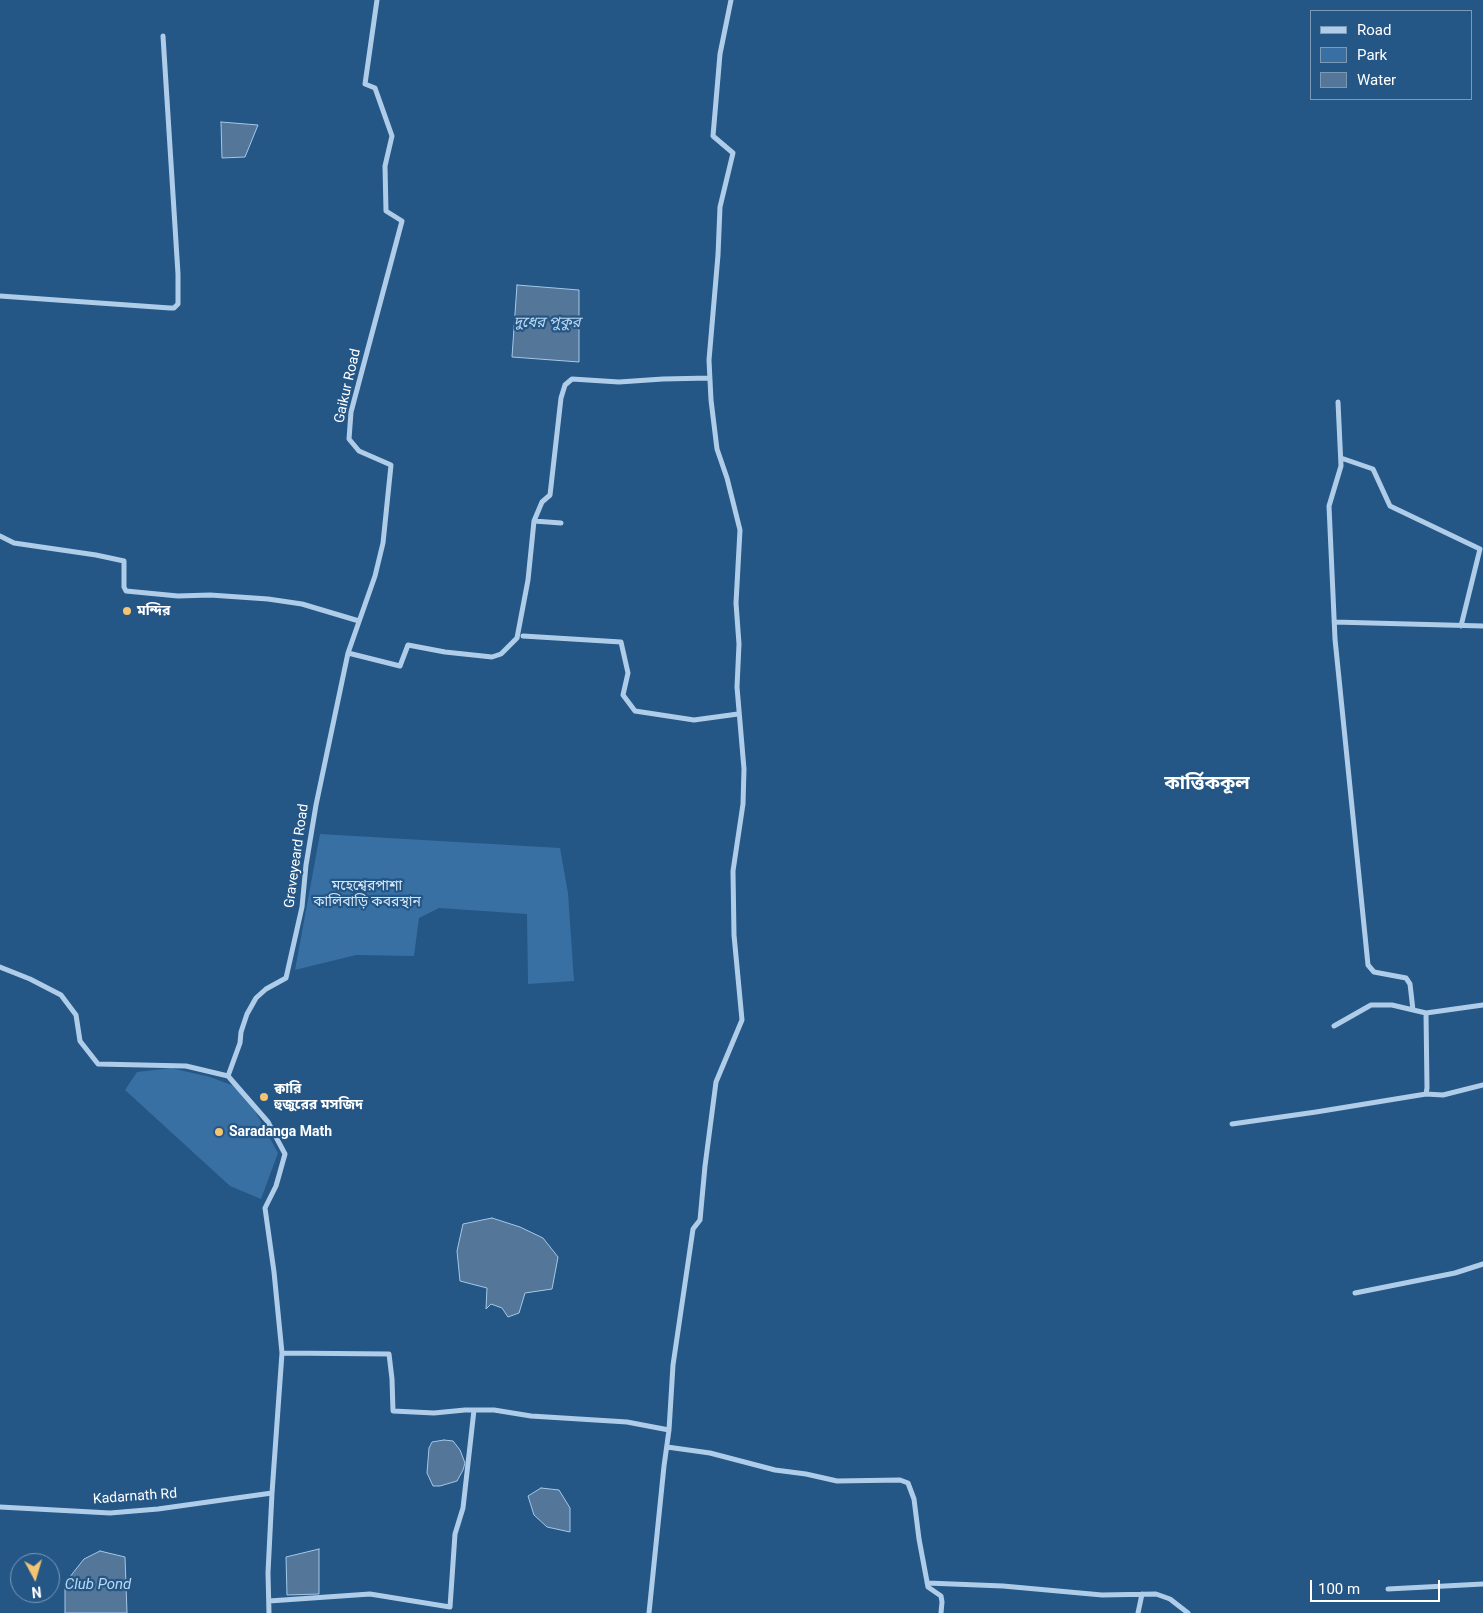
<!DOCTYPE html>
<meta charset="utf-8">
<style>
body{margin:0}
#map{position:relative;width:1483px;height:1613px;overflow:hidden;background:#245686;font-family:Roboto,sans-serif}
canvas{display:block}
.legend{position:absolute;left:1310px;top:10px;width:162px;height:90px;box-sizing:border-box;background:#245686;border:1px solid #7c9ab6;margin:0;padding:6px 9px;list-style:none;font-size:15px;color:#fff}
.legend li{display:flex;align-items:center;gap:10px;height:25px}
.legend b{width:25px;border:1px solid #7c9ab6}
.north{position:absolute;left:10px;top:1553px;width:50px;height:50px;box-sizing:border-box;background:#245686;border:1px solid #7c9ab6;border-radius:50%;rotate:174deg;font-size:14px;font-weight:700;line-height:20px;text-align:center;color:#fff}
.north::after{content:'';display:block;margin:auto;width:18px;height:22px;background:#f3c472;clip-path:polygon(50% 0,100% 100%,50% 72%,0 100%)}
.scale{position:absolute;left:1310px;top:1580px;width:130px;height:22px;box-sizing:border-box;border:2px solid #fff;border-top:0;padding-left:6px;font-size:15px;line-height:18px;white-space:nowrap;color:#fff;-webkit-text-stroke:4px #245686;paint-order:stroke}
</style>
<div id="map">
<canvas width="1483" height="1613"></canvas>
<ul class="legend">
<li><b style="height:6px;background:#afcde9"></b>Road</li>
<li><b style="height:14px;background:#3870a3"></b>Park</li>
<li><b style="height:14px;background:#547698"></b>Water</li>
</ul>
<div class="north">N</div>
<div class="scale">100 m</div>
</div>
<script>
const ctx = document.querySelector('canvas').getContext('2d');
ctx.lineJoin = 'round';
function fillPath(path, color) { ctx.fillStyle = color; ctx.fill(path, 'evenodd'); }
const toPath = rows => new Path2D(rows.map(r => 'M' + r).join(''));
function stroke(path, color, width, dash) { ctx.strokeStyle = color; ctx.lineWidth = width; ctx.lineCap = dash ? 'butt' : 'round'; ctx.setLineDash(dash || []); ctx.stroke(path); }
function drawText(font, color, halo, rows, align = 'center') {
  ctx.font = font + ' Roboto,"Noto Sans Bengali",sans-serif'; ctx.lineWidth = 4.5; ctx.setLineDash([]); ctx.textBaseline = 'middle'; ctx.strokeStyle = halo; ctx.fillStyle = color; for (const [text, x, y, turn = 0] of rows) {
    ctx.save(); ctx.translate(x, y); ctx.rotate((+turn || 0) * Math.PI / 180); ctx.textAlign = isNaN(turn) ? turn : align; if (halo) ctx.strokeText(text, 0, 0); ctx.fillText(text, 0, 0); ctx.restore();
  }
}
fillPath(toPath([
 [320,834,560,848,568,893,574,981,528,984,527,914,439,908,419,918,414,956,356,955,295,970],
 [171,1068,210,1077,234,1086,255,1111,278,1153,261,1199,230,1186,125,1090,137,1072]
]), '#3870a3');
const water = toPath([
 [221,122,258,125,245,157,222,158,221,122],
 [517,285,579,290,579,362,512,357,517,285],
 [492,1218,520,1227,543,1238,558,1257,552,1289,525,1293,519,1313,508,1317,502,1308,491,1304,486,1309,487,1288,460,1281,457,1251,463,1224,492,1218],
 [444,1440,453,1441,460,1450,465,1463,463,1470,457,1481,440,1486,433,1486,427,1473,429,1448,432,1442,444,1440],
 [541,1488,559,1490,570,1508,570,1532,547,1527,534,1515,528,1496,541,1488],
 [319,1549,319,1594,287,1595,286,1557,319,1549],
 [100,1551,125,1557,127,1613,65,1613,65,1583,84,1559,100,1551]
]);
fillPath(water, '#547698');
stroke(water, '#a3c9ea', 1);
stroke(toPath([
 [0,296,170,308,174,308,178,304,178,274,163,36],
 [1338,402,1341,466,1329,506,1335,639,1368,965,1374,972,1406,978,1410,984,1413,1010],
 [1341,458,1373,469,1390,506,1480,549,1461,626],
 [534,521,561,523],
 [0,536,14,543,96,555,124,561,124,587,126,591,178,596,210,595,268,599,302,604,359,621],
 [1334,622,1483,626],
 [523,636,621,642,628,673,623,695,635,711,694,720,738,714],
 [348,653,400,666,408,645,445,652,492,657,501,654,517,638,528,580,534,521,542,502,550,495,561,398,565,385,572,379,619,382,663,379,710,378],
 [0,967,30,979,61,995,76,1015,80,1041,98,1064,186,1066,228,1076,268,1122,285,1154,276,1186,265,1208,274,1272,282,1353,272,1493,268,1573,269,1613],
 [1334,1026,1371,1005,1392,1005,1426,1013,1483,1005],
 [228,1076,240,1043,241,1032,247,1014,256,998,266,989,286,978,302,907,306,865,316,805,348,653,375,576,383,543,391,465,359,451,349,439,351,412,402,221,386,211,385,166,392,136,375,88,365,84,377,0],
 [1426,1094,1443,1095,1483,1085],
 [1232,1124,1316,1112,1426,1094,1427,1088,1426,1013],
 [1355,1293,1455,1273,1483,1264],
 [282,1353,389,1354,392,1379,393,1411,434,1413,465,1410,494,1410,531,1416,627,1422,669,1430],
 [667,1447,710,1453,775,1470,806,1474,837,1481,900,1480,908,1483,914,1499,919,1539,928,1587,941,1596,942,1602,941,1613],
 [0,1507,110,1513,158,1509,272,1493],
 [927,1583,1003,1586,1102,1595,1156,1594,1170,1599,1188,1613],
 [1388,1589,1483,1584],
 [269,1601,370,1594,450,1607,455,1534,463,1508,474,1410],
 [649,1613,664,1466,669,1430,673,1365,693,1229,700,1220,705,1166,716,1082,742,1020,734,935,733,871,743,804,744,769,737,687,739,644,736,603,740,530,727,478,717,449,711,400,709,360,718,255,720,207,733,153,713,136,720,54,731,0],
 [1138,1613,1142,1594]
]), '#afcde9', 5);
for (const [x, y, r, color] of [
 [127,611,5,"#f3c472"],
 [264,1097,5,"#f3c472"],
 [219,1132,5,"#f3c472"]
]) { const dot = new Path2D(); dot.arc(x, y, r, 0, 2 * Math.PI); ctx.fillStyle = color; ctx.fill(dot); stroke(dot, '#245686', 2); }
drawText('14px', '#fff', '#245686', [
 ["Gaikur Road",348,386,-77],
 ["Graveyeard Road",297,856,-82],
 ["Kadarnath Rd",135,1497,-4]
]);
drawText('bold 14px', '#fff', '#245686', [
 ["মন্দির",137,611],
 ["ক্বারি",274,1089],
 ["হুজুরের মসজিদ",274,1105],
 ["Saradanga Math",229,1132]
], 'left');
drawText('14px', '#d3e6f7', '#245686', [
 ["মহেশ্বেরপাশা",367,886],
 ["কালিবাড়ি কবরস্থান",367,902]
]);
drawText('italic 15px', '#bad7f0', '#245686', [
 ["দুধের পুকুর",547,323],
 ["Club Pond",98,1585]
]);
drawText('bold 19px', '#fff', '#245686', [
 ["কার্ত্তিককূল",1207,784]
]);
</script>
